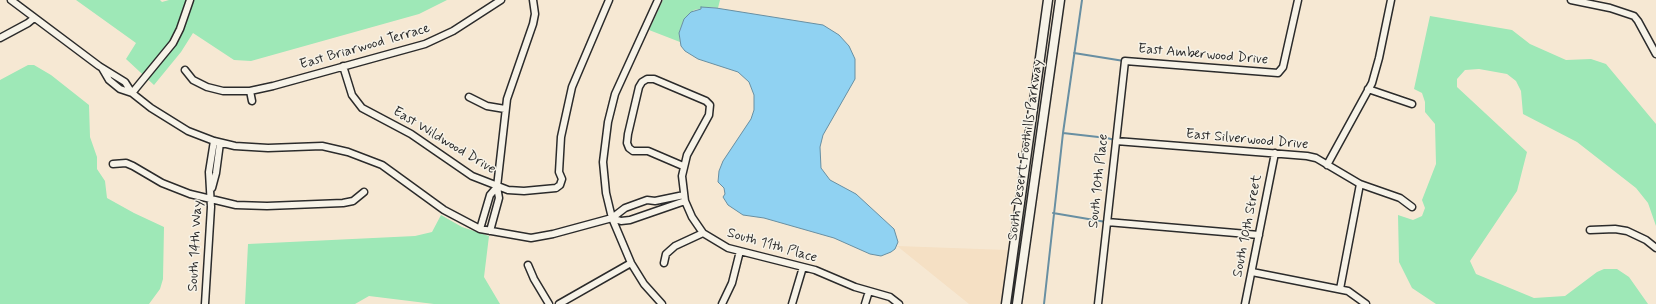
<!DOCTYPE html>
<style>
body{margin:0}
canvas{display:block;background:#f6e8d3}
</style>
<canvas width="1656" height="304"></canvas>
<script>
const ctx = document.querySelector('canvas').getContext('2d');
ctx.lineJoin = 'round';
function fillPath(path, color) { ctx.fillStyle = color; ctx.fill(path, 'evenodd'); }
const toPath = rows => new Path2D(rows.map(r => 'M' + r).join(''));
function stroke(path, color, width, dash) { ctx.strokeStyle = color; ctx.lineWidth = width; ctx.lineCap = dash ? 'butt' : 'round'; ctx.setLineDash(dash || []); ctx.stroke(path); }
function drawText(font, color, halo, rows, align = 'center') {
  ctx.font = font + ' Mynerve,sans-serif'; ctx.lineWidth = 3; ctx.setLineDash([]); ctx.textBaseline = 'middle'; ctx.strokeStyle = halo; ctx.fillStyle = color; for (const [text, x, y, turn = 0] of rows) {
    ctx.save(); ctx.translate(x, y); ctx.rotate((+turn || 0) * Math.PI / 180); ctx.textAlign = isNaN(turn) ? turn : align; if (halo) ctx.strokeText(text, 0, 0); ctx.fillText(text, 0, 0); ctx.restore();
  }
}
fillPath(toPath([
 [897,246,1008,250,1001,304,969,304]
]), '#f5e0c4');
fillPath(toPath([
 [76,0,160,0,162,2,169,0,447,0,419,14,251,61,234,60,193,33,181,52,154,85,126,59,136,43],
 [663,0,720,0,718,8,709,7,694,10,684,19,679,33,680,42,649,30],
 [1430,16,1512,30,1530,44,1566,60,1591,59,1606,64,1656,124,1656,226,1648,203,1636,188,1577,142,1523,114,1521,91,1516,81,1507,74,1479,69,1465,70,1457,79,1457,87,1527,152,1517,191,1470,261,1476,274,1534,298,1565,296,1597,272,1604,269,1617,269,1629,277,1648,304,1436,304,1412,288,1399,262,1398,215,1413,220,1422,216,1425,208,1422,200,1436,164,1435,124,1425,112,1425,102,1422,93,1414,89],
 [28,65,34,65,51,75,89,105,90,137,97,157,97,169,105,181,107,198,134,213,164,227,163,279,160,289,149,304,0,304,0,80],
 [441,215,462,227,489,236,484,277,500,304,434,304,369,296,355,304,245,304,248,244,415,236,432,232]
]), '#9ee8b7');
const water = toPath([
 [701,7,716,8,823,25,839,35,849,46,855,59,855,79,823,135,820,147,821,168,830,180,856,194,894,229,898,242,895,249,891,252,881,256,870,254,834,238,764,218,743,215,728,205,723,197,725,194,724,188,718,182,719,171,723,161,751,119,754,110,754,95,749,82,738,72,698,59,685,51,681,46,679,33,684,19,691,12,701,9,701,7]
]);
fillPath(water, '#90d2f2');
stroke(water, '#688fa2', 1);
stroke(toPath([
 [1074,53,1124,61],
 [1063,133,1107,138,1115,140],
 [1053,213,1106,222],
 [1044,304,1063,133,1082,0]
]), '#688fa2', 2);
const minor = toPath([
 [11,0,99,66,125,82,132,93,151,108,188,131,214,141,235,146,268,148,322,146,348,152,382,165,444,210,480,229,531,238,553,234,612,218,625,208,647,200,655,201,684,195],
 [658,0,615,94,608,122,603,162,606,193,612,218,631,263,644,284,662,304],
 [1571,0,1610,8,1634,16,1638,21,1656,54],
 [0,38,28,23,34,18],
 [343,66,352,95,362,108,411,134,472,176,508,190,524,191,556,188,560,185,562,179,559,172,561,137,572,87,609,0],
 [102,68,109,80,120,89,132,93],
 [185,70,193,80,207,87,223,91,250,91,273,86,425,44,453,31,501,0],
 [1368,89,1412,104],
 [250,91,252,101],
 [132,93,173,43,180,29,190,0],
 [469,97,487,106,505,109],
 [1116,141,1307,156,1316,158,1360,184,1400,198,1412,207],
 [113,164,126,163,133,166,162,183,190,194,236,205,267,206,343,203,353,201,364,192],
 [1327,165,1372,83,1379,58,1391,0],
 [683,166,648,151,633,151,629,148,627,143,628,134,639,87,642,82,647,79,654,79,706,101,710,105,709,115,687,155,682,176,685,201,692,217,703,233,728,248,815,270,855,287,890,297,899,304],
 [212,188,216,173,220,143],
 [612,218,621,221,630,220,685,201],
 [1107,222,1259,235],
 [480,229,490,195,497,187],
 [1590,230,1615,229,1627,231,1646,240,1656,248],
 [490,231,499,198,497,187,507,99,533,24,535,14,533,0],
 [664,263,666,254,675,246,703,233],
 [528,265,534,279,549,304],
 [1252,272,1348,291,1366,304],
 [1340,289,1360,184],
 [205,304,211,207,209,172,214,141],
 [559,304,631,263],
 [722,304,732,283,740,251],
 [792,304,803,267],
 [865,304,869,291],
 [1098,304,1125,61,1278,73,1283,67,1298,0],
 [1245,304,1275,153]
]);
const tertiary = toPath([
 [1006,304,1048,0],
 [1017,304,1060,0]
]);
stroke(minor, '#2b2b2b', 9);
stroke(tertiary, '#2b2b2b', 11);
stroke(minor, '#f7f3e8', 6);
stroke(tertiary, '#f7f3e8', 8);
drawText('14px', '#2b2b2b', '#f7f3e8', [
 ["East Briarwood Terrace",365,47,-16],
 ["East Amberwood Drive",1203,55,5],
 ["East Silverwood Drive",1247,140,5],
 ["East Wildwood Drive",444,141,31],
 ["South Desert Foothills Parkway",1026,150,-82],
 ["South 10th Place",1099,181,-84],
 ["South 10th Street",1248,226,-79],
 ["South 14th Way",196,246,-87],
 ["South 11th Place",772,246,16]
]);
</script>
